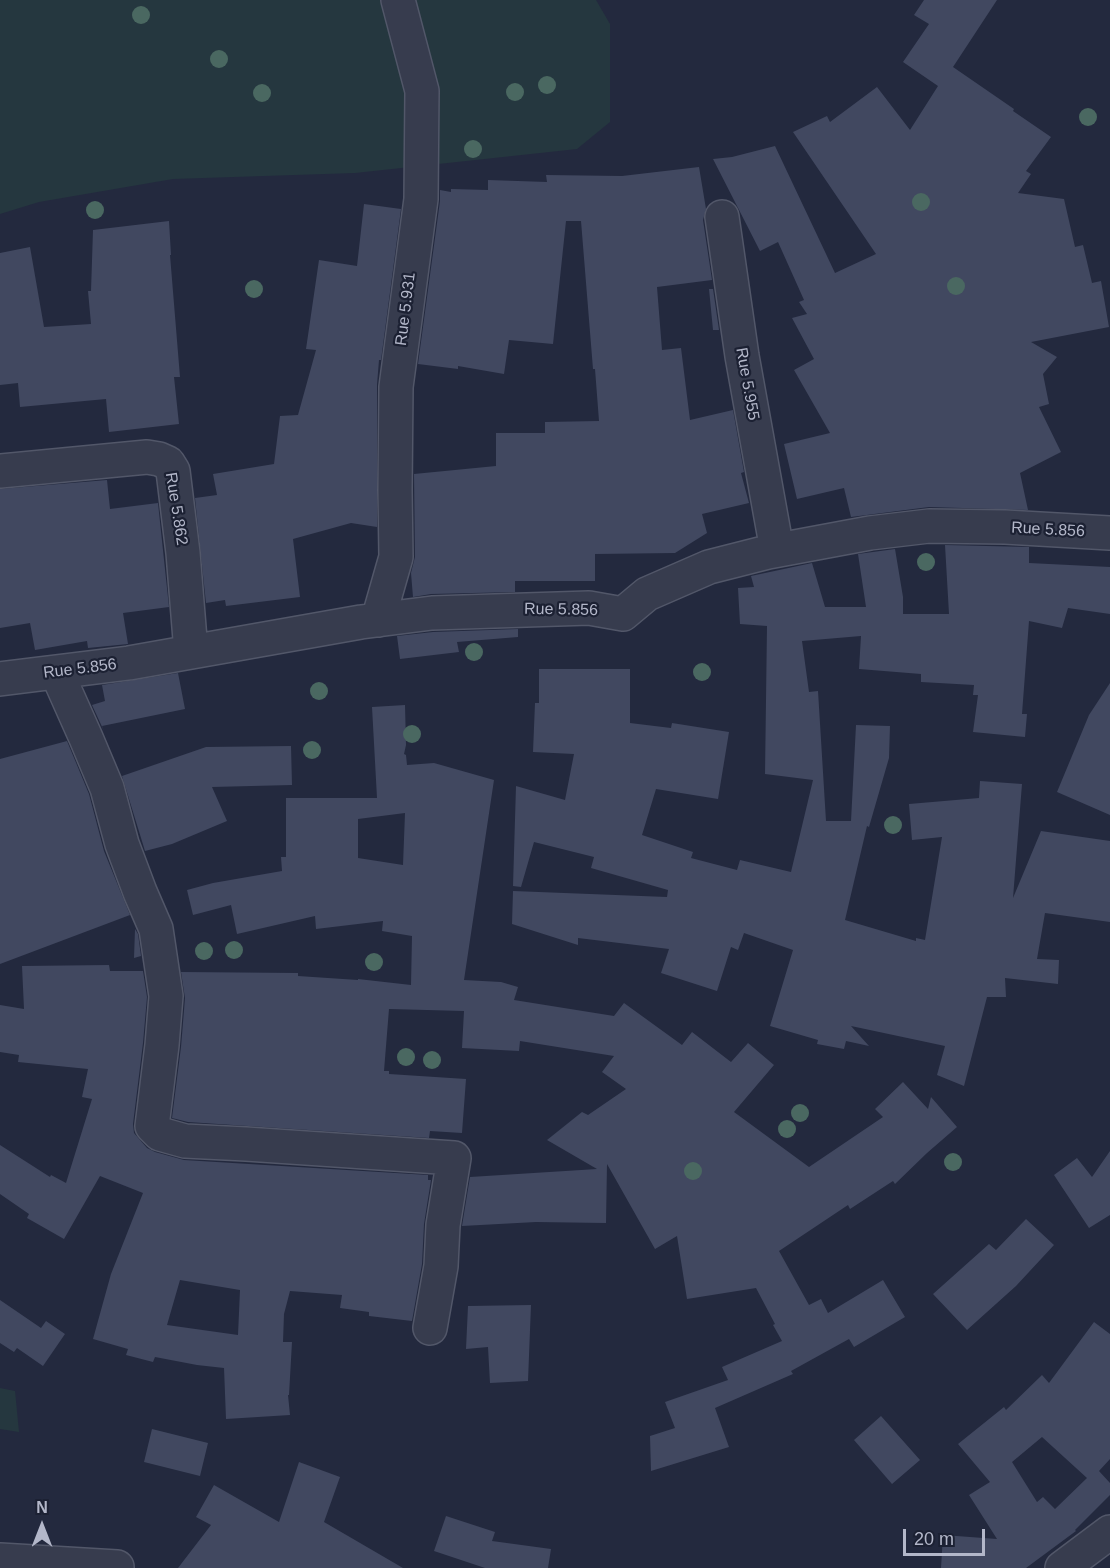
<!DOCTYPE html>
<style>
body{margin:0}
#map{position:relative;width:1110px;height:1568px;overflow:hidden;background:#23293e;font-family:Arial,sans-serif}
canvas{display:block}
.north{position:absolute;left:12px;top:1496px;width:60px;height:60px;-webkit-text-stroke:4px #1c2133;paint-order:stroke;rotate:0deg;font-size:16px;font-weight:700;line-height:24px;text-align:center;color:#b3b7c9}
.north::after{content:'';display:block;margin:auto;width:21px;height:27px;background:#b3b7c9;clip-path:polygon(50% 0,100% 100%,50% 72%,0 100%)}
.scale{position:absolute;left:903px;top:1529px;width:82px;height:27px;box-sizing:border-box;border:3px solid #b3b7c9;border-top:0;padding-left:8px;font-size:18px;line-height:21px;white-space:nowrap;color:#b3b7c9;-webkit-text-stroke:4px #1c2133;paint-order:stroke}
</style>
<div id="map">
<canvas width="1110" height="1568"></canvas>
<div class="north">N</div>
<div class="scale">20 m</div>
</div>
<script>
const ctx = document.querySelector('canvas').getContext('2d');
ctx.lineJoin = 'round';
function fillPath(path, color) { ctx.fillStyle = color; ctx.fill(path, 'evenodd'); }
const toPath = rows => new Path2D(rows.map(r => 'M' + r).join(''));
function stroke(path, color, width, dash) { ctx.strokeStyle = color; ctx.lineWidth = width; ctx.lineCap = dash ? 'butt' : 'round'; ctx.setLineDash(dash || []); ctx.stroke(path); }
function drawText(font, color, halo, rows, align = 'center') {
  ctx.font = font + ' Arial,sans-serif'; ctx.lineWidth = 4.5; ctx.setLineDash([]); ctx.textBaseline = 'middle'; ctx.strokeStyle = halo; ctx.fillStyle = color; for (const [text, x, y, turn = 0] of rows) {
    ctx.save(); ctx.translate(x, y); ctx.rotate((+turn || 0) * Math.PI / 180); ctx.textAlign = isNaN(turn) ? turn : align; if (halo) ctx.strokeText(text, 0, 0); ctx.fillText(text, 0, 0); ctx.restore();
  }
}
fillPath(toPath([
 [0,0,596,0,610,24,610,122,577,149,355,173,173,179,39,202,0,214],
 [0,1388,15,1391,19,1432,0,1429]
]), '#25373f');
fillPath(toPath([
 [924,0,997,0,953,67,1014,109,1013,111,1051,137,1026,171,1031,174,1018,193,1064,199,1075,247,1083,245,1092,283,1101,281,1109,327,1031,342,1057,357,1043,374,1049,404,1039,407,1061,452,1020,473,1028,510,929,507,851,517,844,488,797,499,784,444,830,433,794,370,814,359,792,318,807,314,799,302,804,300,778,242,760,251,713,159,732,157,775,146,835,273,876,254,793,132,827,116,830,122,877,87,910,130,938,86,903,62,929,24,914,15],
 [699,167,706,209,703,220,712,280,657,287,662,350,681,348,690,420,733,410,744,472,741,473,749,503,702,514,707,533,675,553,595,554,595,581,515,581,515,592,431,594,413,597,411,573,415,557,414,474,496,466,496,433,545,433,545,422,599,421,595,369,593,369,581,221,566,221,553,344,509,340,504,374,458,366,458,369,418,364,440,201,440,190,451,192,451,189,488,190,488,180,547,182,546,175,622,176],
 [364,204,401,209,381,360,379,360,377,385,377,527,351,523,293,539,300,597,226,606,225,600,206,603,195,498,217,495,213,474,274,464,280,416,298,415,316,350,306,349,319,260,357,266],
 [169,221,171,255,170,255,180,377,174,377,179,424,109,432,106,399,20,407,18,383,0,385,0,253,30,247,44,327,91,324,88,291,91,291,93,230],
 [709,289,713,289,719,330,713,330],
 [107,480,110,509,158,503,169,607,123,613,128,644,88,648,87,641,35,650,30,623,0,628,0,489],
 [945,545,1029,547,1029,563,1110,567,1110,614,1068,608,1062,628,1029,621,1022,714,1027,714,1025,737,973,732,978,695,973,695,974,685,921,682,921,674,859,669,861,636,802,641,809,692,818,691,826,821,851,821,856,725,890,726,889,758,869,827,867,826,845,920,916,941,916,938,925,940,942,837,912,840,909,804,979,798,980,781,1022,784,1013,898,1041,831,1110,841,1110,922,1045,913,1037,959,1059,960,1058,984,1005,978,1006,997,987,997,964,1086,937,1075,945,1046,851,1026,869,1046,846,1041,844,1049,817,1044,818,1040,770,1026,793,950,744,933,738,950,731,947,717,991,661,973,669,949,578,938,578,945,512,924,513,891,667,897,668,890,591,868,594,857,534,842,521,887,513,886,516,786,565,800,574,754,533,752,535,703,539,703,539,669,630,669,630,723,671,728,672,723,729,732,718,799,656,789,642,835,693,852,691,858,737,870,740,860,791,872,813,780,765,774,767,626,740,624,738,588,754,587,751,576,812,563,825,607,866,607,858,554,895,549,903,597,903,614,949,614],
 [518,629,518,637,457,642,459,652,400,659,397,636,433,632],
 [178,673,185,709,102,726,104,731,92,705,105,701,102,685],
 [1110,683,1110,815,1057,792,1089,715],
 [405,705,406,745,404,754,406,755,407,765,434,763,494,780,464,980,501,982,518,987,514,1000,614,1016,624,1003,682,1045,692,1032,731,1062,748,1043,774,1065,734,1112,809,1167,883,1117,875,1109,903,1082,928,1109,931,1097,957,1127,927,1153,895,1184,893,1181,850,1209,848,1205,779,1251,809,1305,821,1299,828,1313,883,1280,905,1317,854,1347,849,1339,791,1371,793,1374,715,1408,729,1447,651,1471,650,1436,675,1428,665,1402,728,1380,722,1367,782,1341,773,1325,775,1324,756,1288,687,1299,677,1236,655,1249,607,1164,606,1223,536,1222,462,1226,470,1177,597,1169,547,1140,582,1112,588,1115,626,1089,602,1072,614,1056,520,1041,519,1051,462,1048,464,1011,389,1009,384,1071,389,1071,389,1074,466,1079,462,1133,430,1131,429,1138,188,1122,172,1118,181,1047,185,998,181,972,298,973,298,976,358,980,358,979,411,985,412,936,382,931,383,921,316,929,315,916,237,934,231,905,193,915,187,890,213,883,282,871,281,857,286,857,286,798,377,798,372,707],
 [405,813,403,865,358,858,358,819],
 [67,741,89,794,104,851,130,915,0,964,0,759],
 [291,746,292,785,212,787,227,821,172,844,145,851,122,776,206,747],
 [135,929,138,934,141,956,134,958],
 [109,965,110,971,143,971,147,997,143,1043,133,1124,134,1133,147,1148,155,1152,184,1160,428,1175,428,1180,431,1180,424,1224,422,1264,412,1321,369,1316,369,1312,340,1308,342,1295,290,1291,284,1314,283,1342,292,1342,289,1395,288,1395,290,1415,226,1419,224,1368,197,1365,155,1357,153,1362,126,1355,128,1349,93,1339,111,1274,143,1193,100,1176,64,1239,27,1218,29,1214,0,1194,0,1145,50,1177,51,1175,66,1183,92,1099,82,1097,88,1069,18,1062,19,1055,0,1052,0,1005,24,1009,22,966],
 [180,1280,240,1290,238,1335,167,1325],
 [1110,1151,1110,1215,1089,1228,1054,1175,1077,1158,1092,1177],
 [1026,1219,1054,1245,1016,1286,967,1330,933,1294,989,1244,996,1250],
 [0,1300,41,1328,46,1321,65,1334,43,1366,17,1348,14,1352,0,1343],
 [531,1305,528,1381,490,1383,488,1347,466,1349,468,1306],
 [1094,1322,1110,1334,1110,1459,1099,1471,1110,1483,1110,1495,1075,1530,1076,1531,1026,1568,941,1568,943,1535,997,1539,969,1495,990,1482,958,1444,1004,1407,1006,1410,1042,1375,1049,1383],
 [1042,1437,1087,1478,1055,1509,1043,1497,1037,1502,1012,1462],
 [881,1416,920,1460,892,1484,854,1440],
 [152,1429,208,1443,200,1476,144,1462],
 [299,1462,340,1477,324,1522,403,1568,178,1568,211,1525,196,1517,214,1485,279,1522],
 [446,1516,495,1532,492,1541,551,1549,548,1568,485,1568,434,1551]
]), '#414860');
const street = toPath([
 [722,217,742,356,777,550],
 [0,471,147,457,159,459,168,463,173,471,183,553,191,652],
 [378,620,396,557,395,490,396,387,421,199,422,91,398,0],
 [57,673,86,738,107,788,122,844,140,892,156,929,166,996,162,1045,152,1126,160,1134,185,1141,246,1144,454,1158,443,1225,441,1266,430,1328],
 [0,679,129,663,361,622,432,613,589,608,623,614,647,594,709,567,768,552,870,533,929,526,1005,527,1110,533],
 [0,1560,117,1567],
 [1062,1568,1110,1532]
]);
stroke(street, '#525769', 36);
stroke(street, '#373c4e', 33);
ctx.fillStyle = '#4a6861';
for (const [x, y] of [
 [141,15],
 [219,59],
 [547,85],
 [515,92],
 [262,93],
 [1088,117],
 [473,149],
 [921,202],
 [95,210],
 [956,286],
 [254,289],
 [926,562],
 [474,652],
 [702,672],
 [319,691],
 [412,734],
 [312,750],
 [893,825],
 [234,950],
 [204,951],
 [374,962],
 [406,1057],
 [432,1060],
 [800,1113],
 [787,1129],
 [953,1162],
 [693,1171]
]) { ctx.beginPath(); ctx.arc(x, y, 9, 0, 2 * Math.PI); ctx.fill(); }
drawText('16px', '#b3b7c9', '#1c2133', [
 ["Rue 5.931",406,309,-83],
 ["Rue 5.955",747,384,80],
 ["Rue 5.862",176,509,81],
 ["Rue 5.856",1048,530,3],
 ["Rue 5.856",561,610,1],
 ["Rue 5.856",80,669,-7]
]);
</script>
